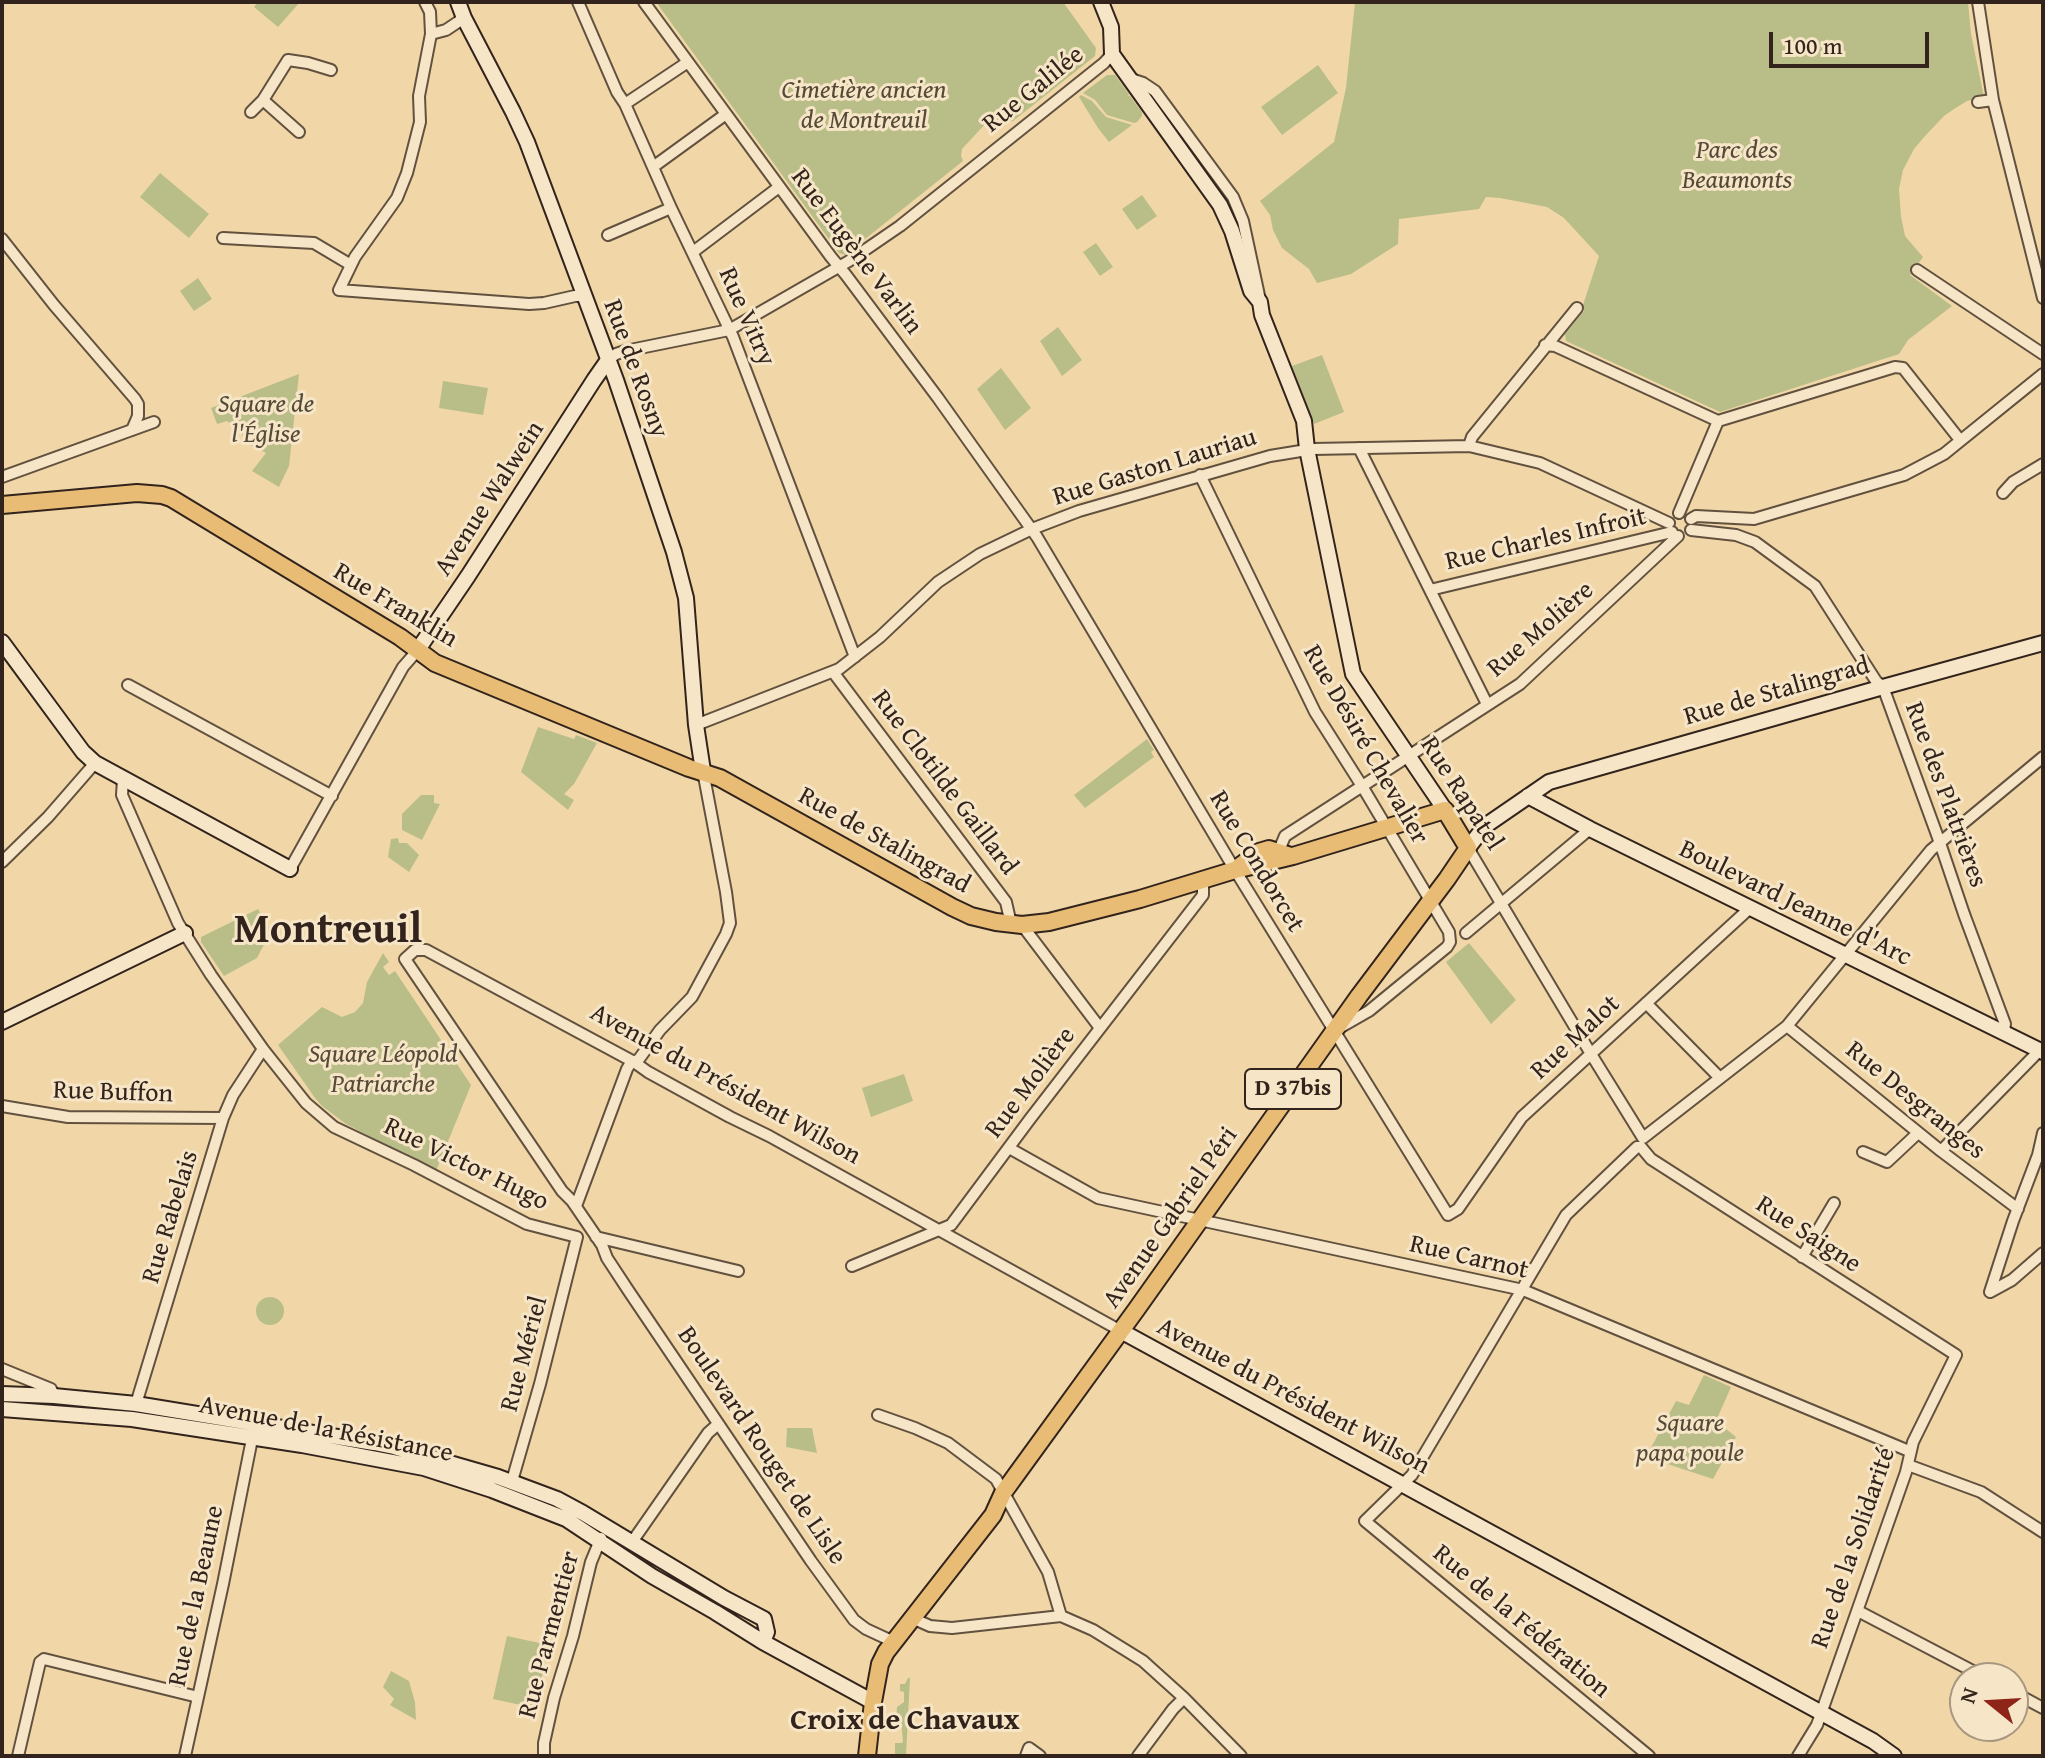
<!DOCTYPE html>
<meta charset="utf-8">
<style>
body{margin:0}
#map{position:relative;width:2045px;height:1758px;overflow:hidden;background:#f1d7a8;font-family:"Gentium Book Plus",serif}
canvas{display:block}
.frame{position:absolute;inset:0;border:4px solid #32241c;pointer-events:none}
.north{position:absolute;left:1949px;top:1662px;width:80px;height:80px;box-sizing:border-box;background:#f6e5c6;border:2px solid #a89882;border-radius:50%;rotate:288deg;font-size:22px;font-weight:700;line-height:32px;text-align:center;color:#32241c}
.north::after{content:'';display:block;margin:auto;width:28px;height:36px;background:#8f2418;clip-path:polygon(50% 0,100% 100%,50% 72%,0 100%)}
.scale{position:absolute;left:1769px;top:32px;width:160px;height:36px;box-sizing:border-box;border:4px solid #32241c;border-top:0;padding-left:10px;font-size:24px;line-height:28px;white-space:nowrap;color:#32241c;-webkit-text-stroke:6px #f6e5c6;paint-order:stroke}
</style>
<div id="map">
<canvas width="2045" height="1758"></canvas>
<div class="frame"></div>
<div class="north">N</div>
<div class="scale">100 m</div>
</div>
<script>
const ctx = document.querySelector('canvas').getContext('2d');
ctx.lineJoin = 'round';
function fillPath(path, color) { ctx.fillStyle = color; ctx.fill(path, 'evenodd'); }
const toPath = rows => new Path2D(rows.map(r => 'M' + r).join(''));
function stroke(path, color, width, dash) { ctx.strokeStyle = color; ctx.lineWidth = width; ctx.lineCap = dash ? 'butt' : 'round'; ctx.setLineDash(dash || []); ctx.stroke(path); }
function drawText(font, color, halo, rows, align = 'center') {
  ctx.font = font + ' "Gentium Book Plus",serif'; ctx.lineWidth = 6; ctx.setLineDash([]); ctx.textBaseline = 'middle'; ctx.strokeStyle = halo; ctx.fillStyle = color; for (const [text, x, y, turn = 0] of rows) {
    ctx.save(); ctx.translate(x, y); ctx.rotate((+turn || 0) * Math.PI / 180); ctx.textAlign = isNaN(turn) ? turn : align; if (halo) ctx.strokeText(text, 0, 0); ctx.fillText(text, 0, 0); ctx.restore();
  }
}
fillPath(toPath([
 [258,2,300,2,278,27,254,7],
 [656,2,1063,2,1096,48,1095,56,1013,121,1004,123,992,119,988,121,962,149,961,156,963,161,845,255,839,253],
 [1355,2,1968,2,1971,34,1984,97,1967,101,1954,109,1944,116,1925,136,1914,149,1903,170,1899,189,1901,216,1905,236,1923,257,1910,275,1952,306,1908,340,1899,354,1720,412,1566,341,1565,334,1584,311,1583,305,1599,256,1564,218,1547,207,1500,198,1486,197,1479,209,1399,219,1398,244,1351,274,1317,283,1309,269,1282,248,1273,230,1270,215,1260,201,1334,142,1346,88],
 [1318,65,1338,93,1282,135,1261,107],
 [1107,75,1115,75,1129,94,1128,96,1130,96,1142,112,1142,116,1137,122,1134,123,1107,115,1095,100,1083,93],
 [1081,95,1092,101,1106,117,1132,125,1109,142,1098,128,1079,97],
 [160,173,209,214,189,238,140,197],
 [1142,195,1157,216,1137,230,1122,209],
 [1096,243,1113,267,1100,276,1083,252],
 [198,278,212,299,194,311,180,291],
 [1058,327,1082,360,1062,376,1040,341],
 [1322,355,1344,412,1314,424,1292,366],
 [1001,368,1031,408,1005,430,977,389],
 [299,374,289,466,279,487,252,471,266,453,243,441,244,438,239,429,227,421,217,424,211,408],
 [443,381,488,388,483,415,439,408],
 [538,727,574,739,576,735,597,743,574,784,564,794,574,800,568,810,521,772],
 [1147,739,1154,750,1151,752,1154,757,1085,808,1074,795],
 [421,795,434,795,434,803,440,804,422,840,402,830,402,814],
 [398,838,399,843,407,843,419,855,409,872,388,857,391,839],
 [258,909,271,931,257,958,224,976,201,942,201,937],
 [1469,943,1516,1000,1491,1024,1446,962],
 [383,953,389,962,383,967,389,975,395,971,471,1085,436,1171,346,1124,322,1106,315,1098,278,1045,322,1007,342,1017,355,1012,363,1003,367,982],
 [904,1074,913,1101,871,1117,862,1088],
 '256 1311a14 14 0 1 1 28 0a14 14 0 1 1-28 0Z',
 [1704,1375,1731,1387,1716,1421,1736,1437,1713,1479,1646,1457,1676,1401,1689,1405],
 [787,1428,812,1428,817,1453,786,1447],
 [507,1636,549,1645,535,1708,493,1699],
 [391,1671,409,1681,415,1702,416,1720,390,1705,394,1699,383,1687],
 [908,1678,910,1678,906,1756,895,1756,895,1743,902,1743,903,1741,901,1720,896,1719,897,1707,904,1702,904,1692,900,1691,900,1684,905,1684]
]), '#b9be88');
const street = toPath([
 [425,2,430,12,431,34,419,96,420,122,407,173,397,198,355,257,339,290,529,304,544,303,575,296,583,296],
 [578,2,617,92,625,104,671,208,733,337,855,657],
 [644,2,831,257,846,275,938,398,1037,537,1235,870,1448,1215,1458,1209,1522,1117,1750,908],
 [1978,2,1993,100,2043,298],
 [431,34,446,30,464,18],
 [1131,79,1143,83,1155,91,1233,197,1243,221,1260,300],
 [263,100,299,132],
 [1978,102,1993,100],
 [625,104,688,62],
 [251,112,263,100,288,60,308,63,331,70],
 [653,167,726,114],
 [608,235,671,208],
 [223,238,314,243,351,265],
 [2,239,54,305,135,399,138,404,138,416,132,430],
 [693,252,779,187],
 [1917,270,2043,354],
 [1545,345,1555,346,1718,421,1895,367,1903,368,1960,440],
 [608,360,616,354,625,351,729,330,849,261,900,226,1104,63,1112,54],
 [1469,446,1472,437,1577,308],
 [1359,448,1487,704],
 [1200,475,1315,712,1362,786,1449,932,1450,942,1447,947,1369,1011,1341,1027],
 [2,477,154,422],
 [2003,493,2013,482,2043,464],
 [1679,513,1718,421],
 [1691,519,1696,516,1754,519,1904,475,1944,454,2043,374],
 [1691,530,1736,535,1755,542,1815,586,1876,681,1883,687,1940,843,1964,914,2005,1024,2004,1032],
 [1430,590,1672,532],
 [833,672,1006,902,1011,924],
 [128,685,332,796],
 [696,725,839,669,880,637,938,582,980,554,1032,529,1079,511,1270,456,1313,449,1469,446,1540,463,1669,523],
 [123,779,122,795,178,923,211,975,263,1049,306,1103,334,1127,414,1165,527,1224,577,1237],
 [1468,848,1591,1054,1643,1138,1787,1026,1931,850,2043,757],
 [1277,855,1285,836,1520,684,1678,536],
 [2,862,48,817,95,763],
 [290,869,403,667,417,651],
 [1022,925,1100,1028],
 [1466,933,1590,829],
 [1646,1003,1720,1078],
 [1787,1026,1941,1151,2018,1209],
 [2,1106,68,1117,223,1118],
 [1009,1148,1098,1198,1523,1290,1909,1451],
 [1941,1151,2040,1050],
 [1863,1152,1887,1162,1918,1133],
 [576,1206,627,1069,630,1064,639,1059,660,1030,692,997,726,934,730,923,726,892,703,771],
 [596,1237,738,1271],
 [1802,1257,1834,1203],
 [852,1266,951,1225,1030,1119,1203,895,1203,881],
 [1990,1292,2013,1221,2038,1155,2043,1133],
 [1990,1292,2012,1280,2043,1253],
 [2,1369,51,1389,54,1396],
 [136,1404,223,1118,233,1095,263,1049],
 [878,1415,915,1428,948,1443,996,1479,1048,1572,1061,1616],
 [1908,1465,1981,1492,2043,1532],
 [512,1481,540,1384,577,1237],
 [632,1542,708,1433,717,1425],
 [1858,1611,1986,1678],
 [912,1618,930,1626,952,1628,1061,1616,1093,1630,1143,1661,1184,1698,1241,1756],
 [894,1642,866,1629,854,1620,811,1561,628,1290,607,1258,602,1245,572,1201,562,1191,405,959,415,950,426,950,634,1062,648,1072,730,1117,769,1136,1121,1331],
 [2013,1692,2043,1708],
 [18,1756,40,1662,44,1659,198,1697],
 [185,1756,223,1584,251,1444],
 [544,1756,544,1743,554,1698,573,1636,591,1562,601,1538],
 [1026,1756,1029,1748,1040,1756],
 [1138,1756,1173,1709,1184,1698],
 [1649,1756,1365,1521,1412,1475,1566,1215,1637,1147,1641,1147,1651,1159,1956,1355,1913,1442,1906,1472,1817,1725,1798,1756]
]);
const secondary = toPath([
 [458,2,464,18,513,112,527,142,616,380,674,552,686,598,696,725,703,771],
 [1101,2,1111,27,1112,54,1220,205,1232,231,1251,291,1260,302,1262,315,1304,421,1307,449,1353,674,1445,810],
 [2,642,83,752,95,763,290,869],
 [417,651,468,576,594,380,608,360],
 [1528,796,1590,829,2043,1052],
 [1468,848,1485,826,1549,782,1883,687,2043,643],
 [2,1022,185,933],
 [1121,1331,1873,1741,1894,1756],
 [2,1394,54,1396,136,1404,374,1443,394,1447,498,1477,557,1499,583,1513,724,1598,764,1619,767,1632,763,1642],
 [2,1409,132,1419,302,1445,424,1468,492,1490,566,1519,652,1576,715,1612,763,1642,873,1702]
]);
const primary = toPath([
 [2,505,137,493,162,495,171,498,400,637,435,663,689,768,720,778,952,907,971,916,996,922,1022,925,1049,922,1140,899,1235,870,1293,856,1445,810,1468,848,1447,879,1359,996,1136,1310,1016,1475,1003,1493,993,1515,886,1652,880,1664,873,1702,867,1756],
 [1240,866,1259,852,1269,849,1291,856]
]);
stroke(street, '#62513f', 14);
stroke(secondary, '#32241c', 18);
stroke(primary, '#32241c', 20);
stroke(street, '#f6e5c6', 10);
stroke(secondary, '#f6e5c6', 14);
stroke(primary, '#e8bc74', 16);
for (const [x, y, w] of [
 [1293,1089,96]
]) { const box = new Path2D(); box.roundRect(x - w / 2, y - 20, w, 40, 6); ctx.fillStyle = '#f6e5c6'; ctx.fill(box); stroke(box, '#32241c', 2); }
drawText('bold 24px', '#32241c', null, [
 ["D 37bis",1293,1089]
]);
drawText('26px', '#32241c', '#f6e5c6', [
 ["Rue Galilée",1034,90,-39],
 ["Rue Eugène Varlin",856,252,53],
 ["Rue Vitry",746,317,66],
 ["Rue de Rosny",635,369,70],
 ["Rue Gaston Lauriau",1155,468,-17],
 ["Avenue Walwein",490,499,-57],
 ["Rue Charles Infroit",1546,540,-13],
 ["Rue Franklin",395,606,31],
 ["Rue Molière",1541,630,-41],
 ["Rue de Stalingrad",1777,692,-16],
 ["Rue Désiré Chevalier",1365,745,60],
 ["Rue Clotilde Gaillard",944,783,53],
 ["Rue Rapatel",1461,794,57],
 ["Rue des Platrières",1945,795,70],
 ["Rue de Stalingrad",884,841,29],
 ["Rue Condorcet",1256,862,59],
 ["Boulevard Jeanne d'Arc",1795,904,26],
 ["Rue Malot",1576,1038,-43],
 ["Rue Molière",1031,1083,-53],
 ["Avenue du Président Wilson",725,1085,29],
 ["Rue Buffon",113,1093,2],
 ["Rue Desgranges",1915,1101,39],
 ["Rue Victor Hugo",466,1165,26],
 ["Rue Rabelais",171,1217,-73],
 ["Avenue Gabriel Péri",1171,1218,-55],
 ["Rue Saigne",1808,1235,33],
 ["Rue Carnot",1469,1258,13],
 ["Rue Mériel",525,1354,-75],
 ["Avenue du Président Wilson",1293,1397,28],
 ["Avenue de la Résistance",326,1430,11],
 ["Boulevard Rouget de Lisle",761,1446,56],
 ["Rue de la Solidarité",1854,1548,-71],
 ["Rue de la Beaune",197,1596,-78],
 ["Rue de la Fédération",1521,1622,40],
 ["Rue Parmentier",550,1635,-75]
]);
drawText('italic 26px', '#544a37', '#f6e5c6', [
 ["Cimetière ancien",864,91],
 ["de Montreuil",864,121],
 ["Parc des",1737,151],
 ["Beaumonts",1737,181],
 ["Square de",266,405],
 ["l'Église",266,435],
 ["Square Léopold",383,1055],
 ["Patriarche",383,1085],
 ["Square",1690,1424],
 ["papa poule",1690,1454]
]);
drawText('bold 30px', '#32241c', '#f6e5c6', [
 ["Croix de Chavaux",905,1721]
]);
drawText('bold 42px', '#32241c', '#f6e5c6', [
 ["Montreuil",328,931]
]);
</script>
